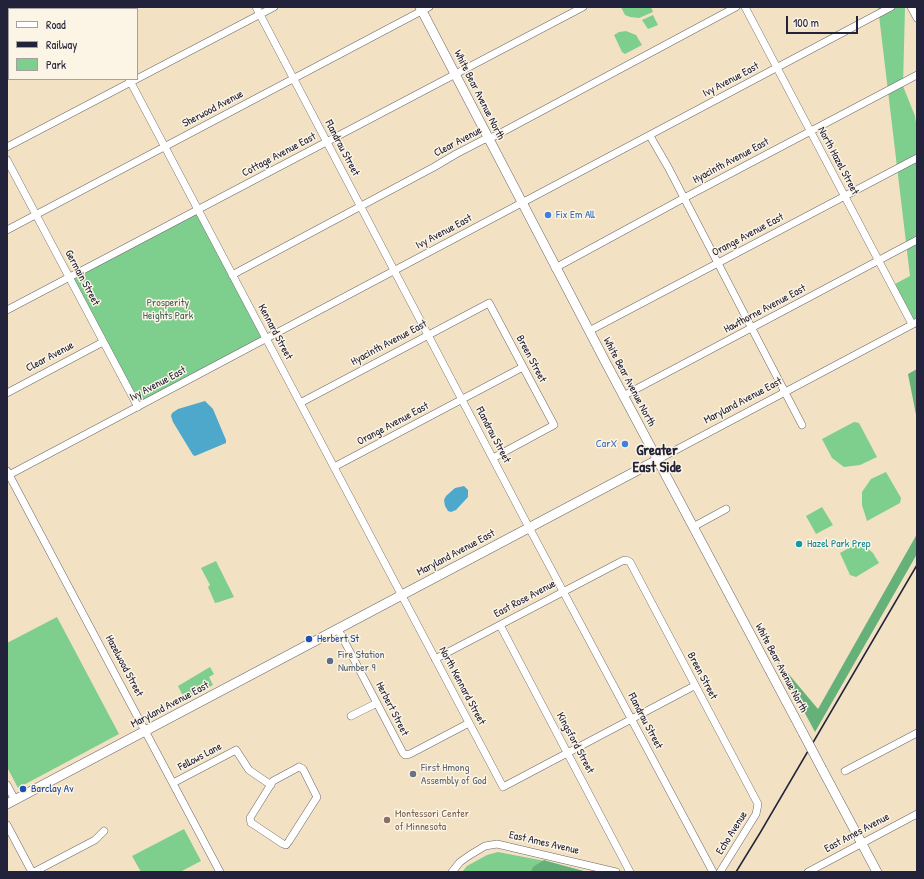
<!DOCTYPE html>
<style>
body{margin:0}
#map{position:relative;width:924px;height:879px;overflow:hidden;background:#f2e2c3;font-family:"Patrick Hand",sans-serif}
canvas{display:block}
.frame{position:absolute;inset:0;border:8px solid #22223b;pointer-events:none}
.legend{position:absolute;left:8px;top:8px;width:130px;height:72px;box-sizing:border-box;background:#fcf5e5;border:1px solid #a5a1a1;margin:0;padding:5px 7px;list-style:none;font-size:12px;color:#22223b}
.legend li{display:flex;align-items:center;gap:8px;height:20px}
.legend b{width:20px;border:1px solid #a5a1a1}
.scale{position:absolute;left:786px;top:16px;width:72px;height:18px;box-sizing:border-box;border:2px solid #22223b;border-top:0;padding-left:5px;font-size:12px;line-height:14px;white-space:nowrap;color:#22223b;-webkit-text-stroke:3px #fcf5e5;paint-order:stroke}
</style>
<div id="map">
<canvas width="924" height="879"></canvas>
<div class="frame"></div>
<ul class="legend">
<li><b style="height:5px;background:#fff"></b>Road</li>
<li><b style="height:5px;background:#22223b"></b>Railway</li>
<li><b style="height:11px;background:#7ece8e"></b>Park</li>
</ul>
<div class="scale">100 m</div>
</div>
<script>
const ctx = document.querySelector('canvas').getContext('2d');
ctx.lineJoin = 'round';
function fillPath(path, color) { ctx.fillStyle = color; ctx.fill(path, 'evenodd'); }
const toPath = rows => new Path2D(rows.map(r => 'M' + r).join(''));
function stroke(path, color, width, dash) { ctx.strokeStyle = color; ctx.lineWidth = width; ctx.lineCap = dash ? 'butt' : 'round'; ctx.setLineDash(dash || []); ctx.stroke(path); }
function drawText(font, color, halo, rows, align = 'center') {
  ctx.font = font + ' "Patrick Hand",sans-serif'; ctx.lineWidth = 3; ctx.setLineDash([]); ctx.textBaseline = 'middle'; ctx.strokeStyle = halo; ctx.fillStyle = color; for (const [text, x, y, turn = 0] of rows) {
    ctx.save(); ctx.translate(x, y); ctx.rotate((+turn || 0) * Math.PI / 180); ctx.textAlign = isNaN(turn) ? turn : align; if (halo) ctx.strokeText(text, 0, 0); ctx.fillText(text, 0, 0); ctx.restore();
  }
}
fillPath(toPath([
 [621,7,651,7,653,12,639,18,630,17,625,15],
 [878,7,905,7,903,86,915,116,917,130,917,331,895,284,910,276],
 [653,15,658,25,648,29,642,20],
 [626,31,636,35,642,45,625,54,622,52,614,35,619,32],
 [199,213,266,339,138,407,69,278],
 [854,422,859,423,877,457,860,465,844,467,832,458,822,439],
 [886,472,901,498,900,503,867,521,862,505,862,492,871,479],
 [822,507,833,525,816,534,806,516],
 [854,545,865,546,873,553,879,563,856,577,850,575,840,553],
 [216,561,234,597,219,602,215,603,208,587,210,585,201,568],
 [57,617,119,734,18,788,7,767,7,643],
 [210,667,214,674,209,677,213,685,185,700,178,686],
 [184,829,201,861,180,872,141,872,132,856],
 [498,852,550,862,587,872,462,872,467,866,487,855]
]), '#7ece8e');
fillPath(toPath([
 [917,369,917,420,908,374],
 [917,534,917,554,815,732,776,659,818,709],
 [544,860,550,862,587,872,531,872,533,867]
]), '#66b179');
fillPath(toPath([
 [205,401,213,409,226,440,226,443,195,456,193,455,173,422,171,416,172,413,178,409],
 [464,486,468,490,468,497,456,510,451,512,448,511,445,506,444,500,446,496,455,488]
]), '#4ea8cc');
const minor = toPath([
 [91,7,92,9],
 [256,7,525,520,713,872],
 [745,7,912,324],
 [911,7,917,18],
 [113,9,117,7],
 [7,65,9,64],
 [129,79,503,787,694,686],
 [650,136,668,167,802,425],
 [7,147,274,7],
 [7,160,138,407],
 [7,230,429,7],
 [555,268,684,198,917,75],
 [232,275,434,167,456,154,483,140,495,136,736,7],
 [7,310,583,7],
 [589,331,917,158],
 [7,393,103,342],
 [623,396,917,240],
 [300,403,489,303,554,425,493,458],
 [657,460,917,322],
 [334,467,523,367],
 [7,471,220,872],
 [7,476,891,7],
 [693,527,726,509],
 [500,625,630,872],
 [338,629,403,753,405,755,410,754,469,723],
 [435,659,622,561,626,560,630,562,758,804,756,814,720,872],
 [351,716,377,703],
 [299,767,303,769,317,797,289,841,286,845,283,844,253,824,251,823,250,818,273,781,299,767],
 [845,771,917,733],
 [173,783,236,750,249,770,271,785],
 [7,785,15,800],
 [7,825,32,872],
 [34,872,95,840,104,831],
 [452,872,460,862,470,855,485,846,497,844,616,872],
 [808,872,917,814]
]);
const major = toPath([
 [420,7,606,363,803,733],
 [822,769,877,872],
 [7,804,657,460]
]);
stroke(minor, '#6b656b', 8);
stroke(major, '#6b656b', 10);
stroke(minor, '#fff', 7);
stroke(major, '#fff', 9);
stroke(toPath([
 [736,872,760,833,917,565]
]), '#22223b', 1.5);
const majorBridge = toPath([
 [803,733,822,769]
]);
stroke(majorBridge, '#6b656b', 10, []);
stroke(majorBridge, '#fff', 9);
for (const [x, y, r, color] of [
 [548,215,4,"#3f7fe0"],
 [625,444,4,"#3f7fe0"],
 [799,544,4,"#0f9aa8"],
 [309,639,4,"#1a4fb4"],
 [330,661,4,"#5c6f8a"],
 [413,774,4,"#6b7280"],
 [23,789,4,"#1a4fb4"],
 [387,820,4,"#8d6e63"]
]) { const dot = new Path2D(); dot.arc(x, y, r, 0, 2 * Math.PI); ctx.fillStyle = color; ctx.fill(dot); stroke(dot, '#fcf5e5', 1.5); }
drawText('11px', '#22223b', '#fcf5e5', [
 ["Ivy Avenue East",731,80,-28],
 ["White Bear Avenue North",479,95,63],
 ["Sherwood Avenue",213,109,-28],
 ["Clear Avenue",458,142,-28],
 ["Flandrau Street",342,148,62],
 ["Cottage Avenue East",279,155,-28],
 ["Hyacinth Avenue East",731,161,-28],
 ["North Hazel Street",838,161,62],
 ["Ivy Avenue East",444,232,-28],
 ["Orange Avenue East",748,235,-28],
 ["Germain Street",82,278,62],
 ["Hawthorne Avenue East",765,309,-28],
 ["Kennard Street",275,332,62],
 ["Hyacinth Avenue East",389,343,-28],
 ["Clear Avenue",50,357,-28],
 ["Breen Street",531,359,62],
 ["White Bear Avenue North",629,382,62],
 ["Ivy Avenue East",158,384,-28],
 ["Maryland Avenue East",743,401,-28],
 ["Orange Avenue East",393,424,-28],
 ["Flandrau Street",493,435,62],
 ["Maryland Avenue East",456,553,-28],
 ["East Rose Avenue",525,599,-28],
 ["Hazelwood Street",124,666,62],
 ["White Bear Avenue North",781,668,62],
 ["Breen Street",702,676,62],
 ["North Kennard Street",462,686,62],
 ["Maryland Avenue East",170,705,-28],
 ["Herbert Street",392,709,63],
 ["Flandrau Street",645,721,62],
 ["Kingsford Street",575,743,62],
 ["Fellows Lane",200,757,-28],
 ["Echo Avenue",732,833,-58],
 ["East Ames Avenue",857,833,-28],
 ["East Ames Avenue",544,843,13]
]);
drawText('11px', '#366cbe', '#fcf5e5', [
 ["Fix Em All",556,215],
 ["CarX",617,444,"right"]
], 'left');
drawText('11px', '#425e58', '#fcf5e5', [
 ["Prosperity",168,303],
 ["Heights Park",168,316]
]);
drawText('11px', '#0d838f', '#fcf5e5', [
 ["Hazel Park Prep",807,544]
], 'left');
drawText('11px', '#164399', '#fcf5e5', [
 ["Herbert St",317,639],
 ["Barclay Av",31,789]
], 'left');
drawText('11px', '#4e5e75', '#fcf5e5', [
 ["Fire Station",338,655],
 ["Number 9",338,668]
], 'left');
drawText('11px', '#5b616d', '#fcf5e5', [
 ["First Hmong",421,768],
 ["Assembly of God",421,781]
], 'left');
drawText('11px', '#785e54', '#fcf5e5', [
 ["Montessori Center",395,814],
 ["of Minnesota",395,827]
], 'left');
drawText('bold 15px', '#22223b', '#fcf5e5', [
 ["Greater",657,451],
 ["East Side",657,468]
]);
</script>
